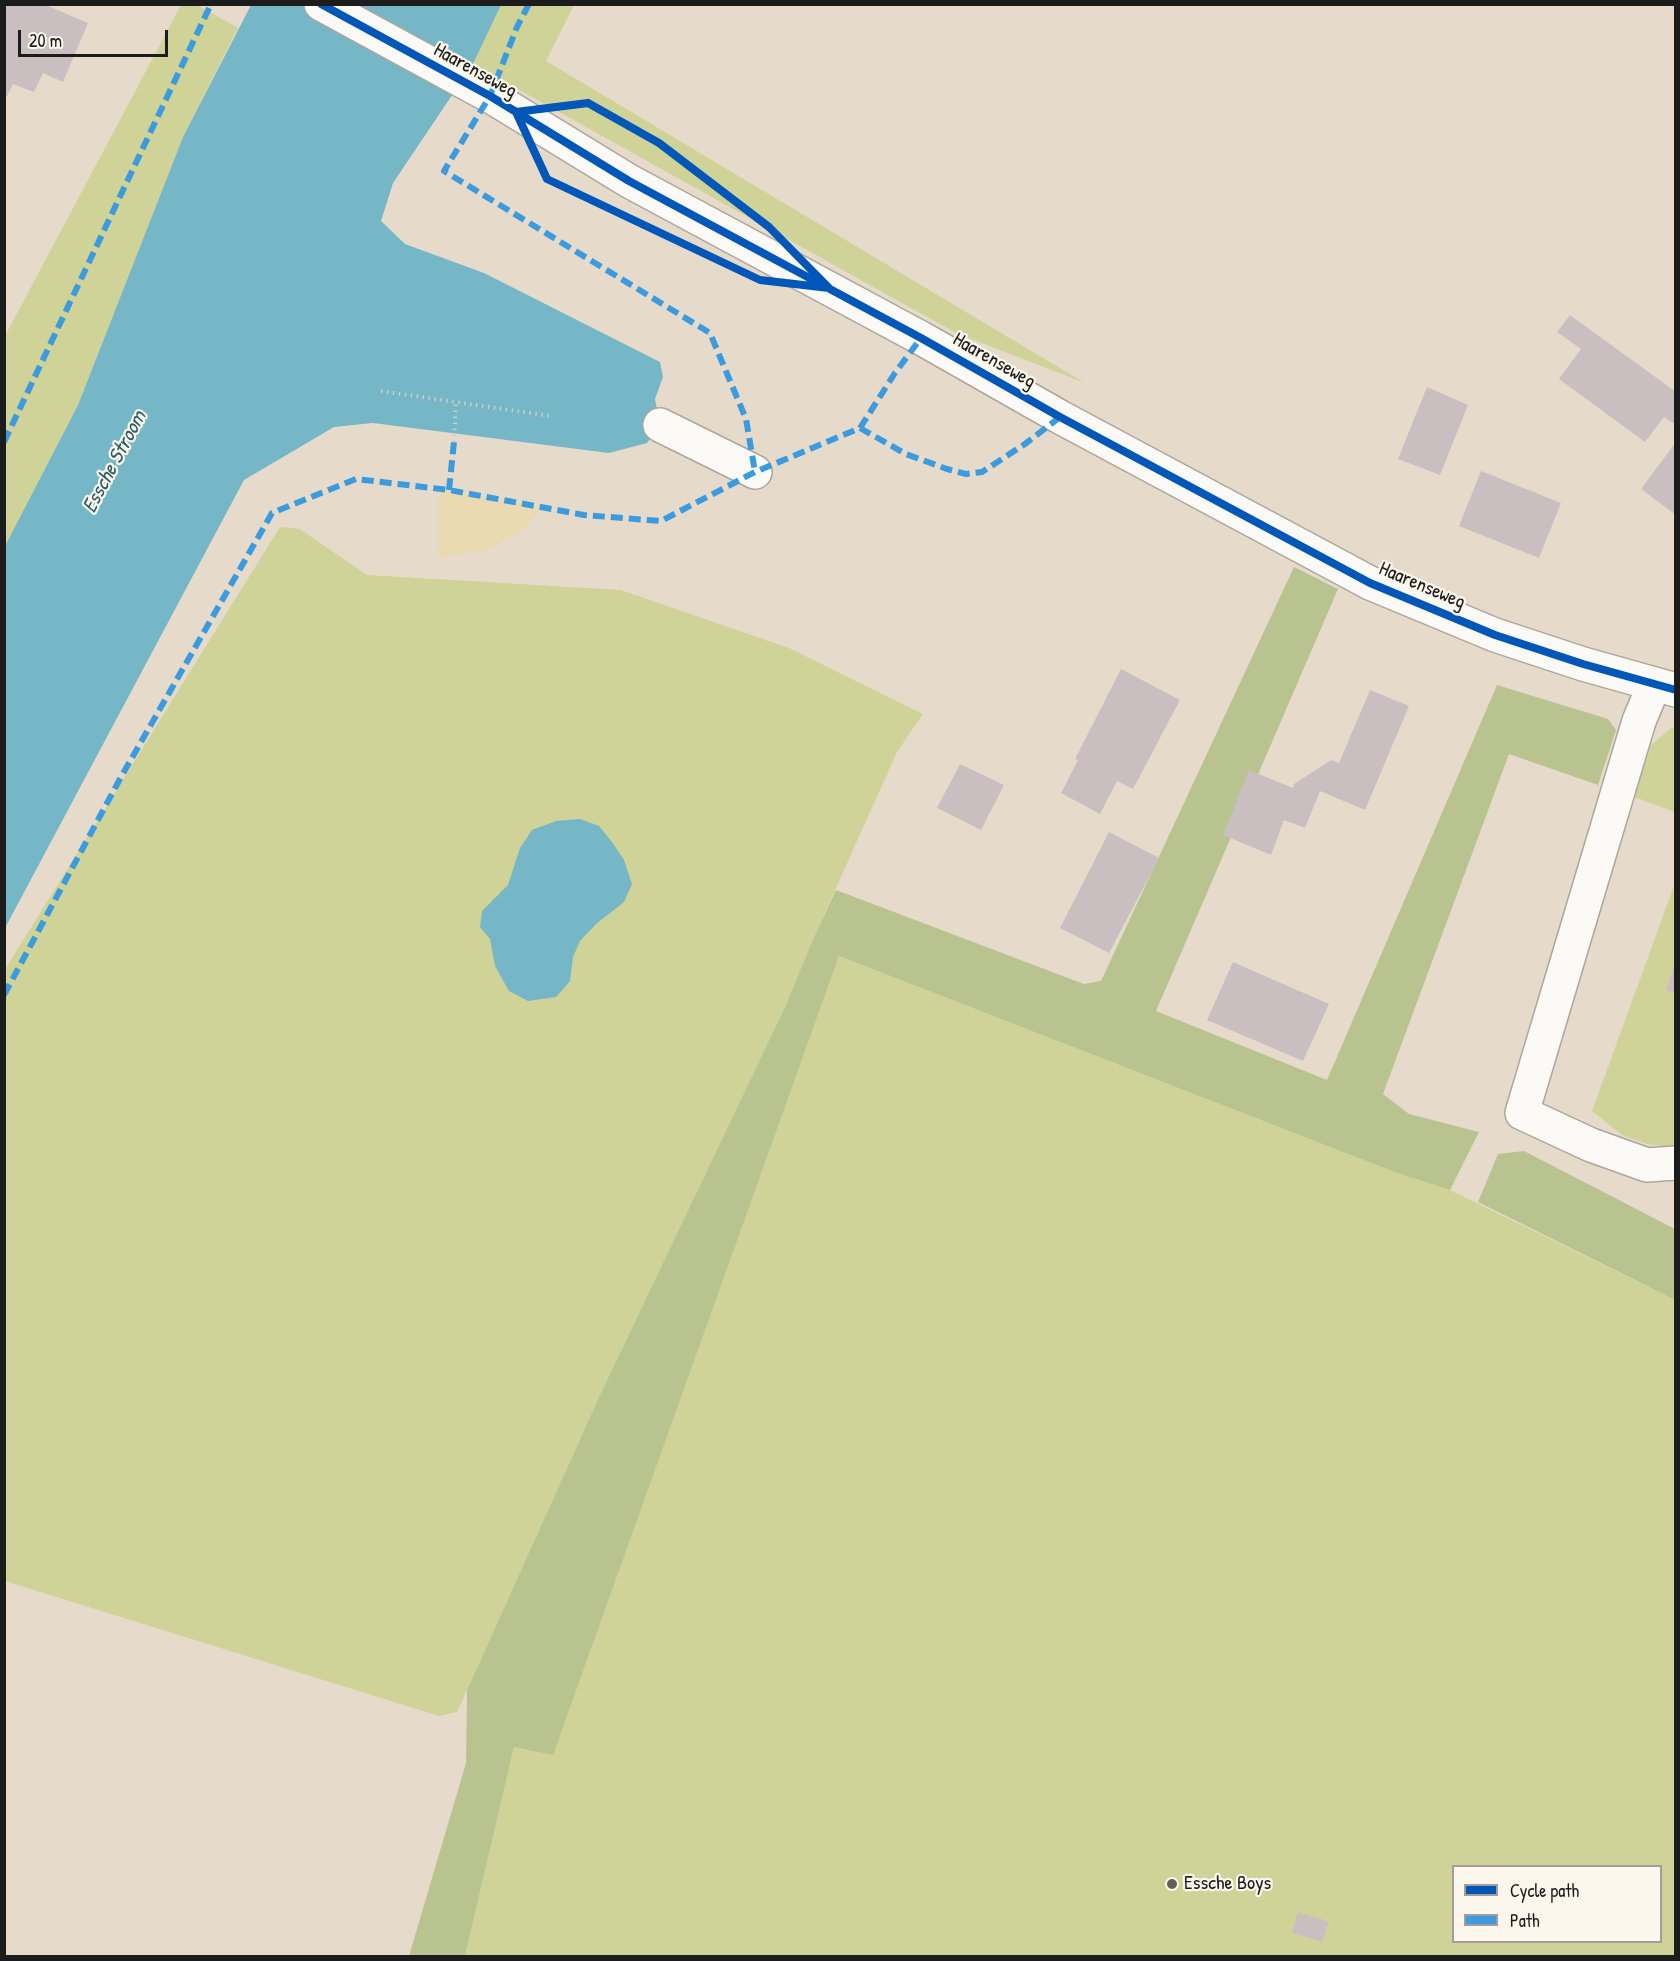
<!DOCTYPE html>
<style>
body{margin:0}
#map{position:relative;width:1680px;height:1961px;overflow:hidden;background:#e6dbca;font-family:"Patrick Hand",sans-serif}
canvas{display:block}
.frame{position:absolute;inset:0;border:6px solid #1c1c1c;pointer-events:none}
.legend{position:absolute;left:1452px;top:1865px;width:210px;height:78px;box-sizing:border-box;background:#fbf7ec;border:2px solid #a29f99;margin:0;padding:8px 10px;list-style:none;font-size:18px;color:#1c1c1c}
.legend li{display:flex;align-items:center;gap:12px;height:30px}
.legend b{width:30px;border:2px solid #a29f99}
.scale{position:absolute;left:18px;top:30px;width:150px;height:27px;box-sizing:border-box;border:3px solid #1c1c1c;border-top:0;padding-left:8px;font-size:18px;line-height:21px;white-space:nowrap;color:#1c1c1c;-webkit-text-stroke:4px #fbf7ec;paint-order:stroke}
</style>
<div id="map">
<canvas width="1680" height="1961"></canvas>
<div class="frame"></div>
<ul class="legend">
<li><b style="height:8px;background:#0057b8"></b>Cycle path</li>
<li><b style="height:8px;background:#3c9bdf"></b>Path</li>
</ul>
<div class="scale">20 m</div>
</div>
<script>
const ctx = document.querySelector('canvas').getContext('2d');
ctx.lineJoin = 'round';
function fillPath(path, color) { ctx.fillStyle = color; ctx.fill(path, 'evenodd'); }
const toPath = rows => new Path2D(rows.map(r => 'M' + r).join(''));
function stroke(path, color, width, dash) { ctx.strokeStyle = color; ctx.lineWidth = width; ctx.lineCap = dash ? 'butt' : 'round'; ctx.setLineDash(dash || []); ctx.stroke(path); }
function drawText(font, color, halo, rows, align = 'center') {
  ctx.font = font + ' "Patrick Hand",sans-serif'; ctx.lineWidth = 4.5; ctx.setLineDash([]); ctx.textBaseline = 'middle'; ctx.strokeStyle = halo; ctx.fillStyle = color; for (const [text, x, y, turn = 0] of rows) {
    ctx.save(); ctx.translate(x, y); ctx.rotate((+turn || 0) * Math.PI / 180); ctx.textAlign = isNaN(turn) ? turn : align; if (halo) ctx.strokeText(text, 0, 0); ctx.fillText(text, 0, 0); ctx.restore();
  }
}
fillPath(toPath([
 [181,5,197,5,238,28,183,137,78,405,5,546,5,336],
 [501,5,574,5,546,61,1085,383,956,333,473,64],
 [280,527,300,529,367,575,621,590,789,648,923,714,897,752,814,937,785,1007,600,1395,457,1712,439,1716,5,1581,4,971],
 [1671,728,1676,729,1675,812,1634,797,1651,745],
 [1675,883,1675,1146,1668,1147,1647,1144,1622,1135,1592,1111],
 [839,956,1397,1173,1450,1190,1675,1300,1675,1956,465,1956,514,1747,553,1754],
 [1454,1866,1660,1866,1660,1942,1454,1942]
]), '#cfd397');
fillPath(toPath([
 [1294,567,1338,589,1156,1011,1327,1080,1497,685,1608,719,1616,730,1598,785,1509,754,1383,1094,1409,1114,1479,1132,1450,1190,1397,1173,839,956,553,1755,514,1747,465,1956,409,1956,466,1763,467,1690,600,1395,785,1007,814,937,836,890,1084,984,1101,981],
 [1524,1151,1675,1229,1675,1300,1478,1202,1498,1154]
]), '#b9c390');
fillPath(toPath([
 [438,489,542,507,525,529,491,549,438,558]
]), '#eadab2');
fillPath(toPath([
 [251,5,501,5,473,64,393,183,381,221,405,244,484,273,660,362,663,377,655,399,660,425,647,443,609,453,373,423,334,427,244,480,5,928,5,546,78,405,183,137],
 [580,819,599,826,612,842,624,860,632,884,624,902,596,924,580,941,573,957,570,981,556,997,528,1001,509,991,495,966,490,939,480,927,482,911,508,885,520,848,532,830,556,821]
]), '#75b7c6');
fillPath(toPath([
 [4,4,43,4,88,23,63,82,43,73,34,92,13,84,4,102],
 [1570,315,1676,392,1676,425,1664,417,1645,442,1559,379,1581,349,1557,332],
 [1427,387,1468,405,1440,475,1398,459],
 [1676,442,1676,515,1641,489],
 [1481,471,1561,503,1539,558,1459,526],
 [1121,669,1180,700,1133,789,1117,781,1100,814,1061,793,1078,760,1075,759],
 [1370,690,1409,706,1365,810,1320,791,1305,828,1284,820,1271,855,1223,835,1249,770,1293,788,1294,784,1331,760,1339,763],
 [960,764,1004,785,981,830,937,808],
 [1109,832,1159,858,1109,953,1060,928],
 [1233,962,1329,1004,1303,1061,1207,1020],
 [1675,965,1676,965,1676,994,1666,990],
 [1298,1912,1329,1922,1322,1942,1292,1933]
]), '#c9bfc0');
const minor = toPath([
 [321,4,490,96,629,181,921,338,1060,417,1370,583,1495,635,1583,664,1676,690],
 [660,425,755,472],
 [1654,685,1639,721,1522,1113,1591,1145,1647,1165,1676,1163]
]);
stroke(minor, '#ada69c', 36);
stroke(toPath([
 [381,391,550,416],
 [454,442,456,402]
]), '#d0cdc8', 4, [1.5, 4.5]);
stroke(minor, '#fbfaf7', 33);
stroke(toPath([
 [529,4,517,27,490,96,444,171,710,333,746,419,755,472],
 [860,428,895,373,921,338],
 [4,442,211,4],
 [449,490,454,442],
 [4,995,121,777,272,513,356,479,449,490,584,515,661,521,755,472,860,428,906,454,947,469,966,474,982,472,1025,444,1060,417]
]), '#3c9bdf', 6, [12, 6]);
stroke(toPath([
 [321,4,490,96,629,181,921,338,1060,417,1370,583,1495,635,1583,664,1676,690],
 [588,103,659,143,769,227,829,288,760,280,547,179,516,112,588,103]
]), '#0057b8', 8);
for (const [x, y, r, color] of [
 [1172,1884,6,"#635f59"]
]) { const dot = new Path2D(); dot.arc(x, y, r, 0, 2 * Math.PI); ctx.fillStyle = color; ctx.fill(dot); stroke(dot, '#fbf7ec', 2); }
drawText('20px', '#1c1c1c', '#fbf7ec', [
 ["Haarenseweg",475,71,29],
 ["Haarenseweg",994,361,30],
 ["Haarenseweg",1422,586,23]
]);
drawText('20px', '#1c1c1c', '#fbf7ec', [
 ["Essche Boys",1184,1884]
], 'left');
drawText('italic 21px', '#2e5b68', '#fbf7ec', [
 ["Essche Stroom",115,462,-62]
]);
</script>
